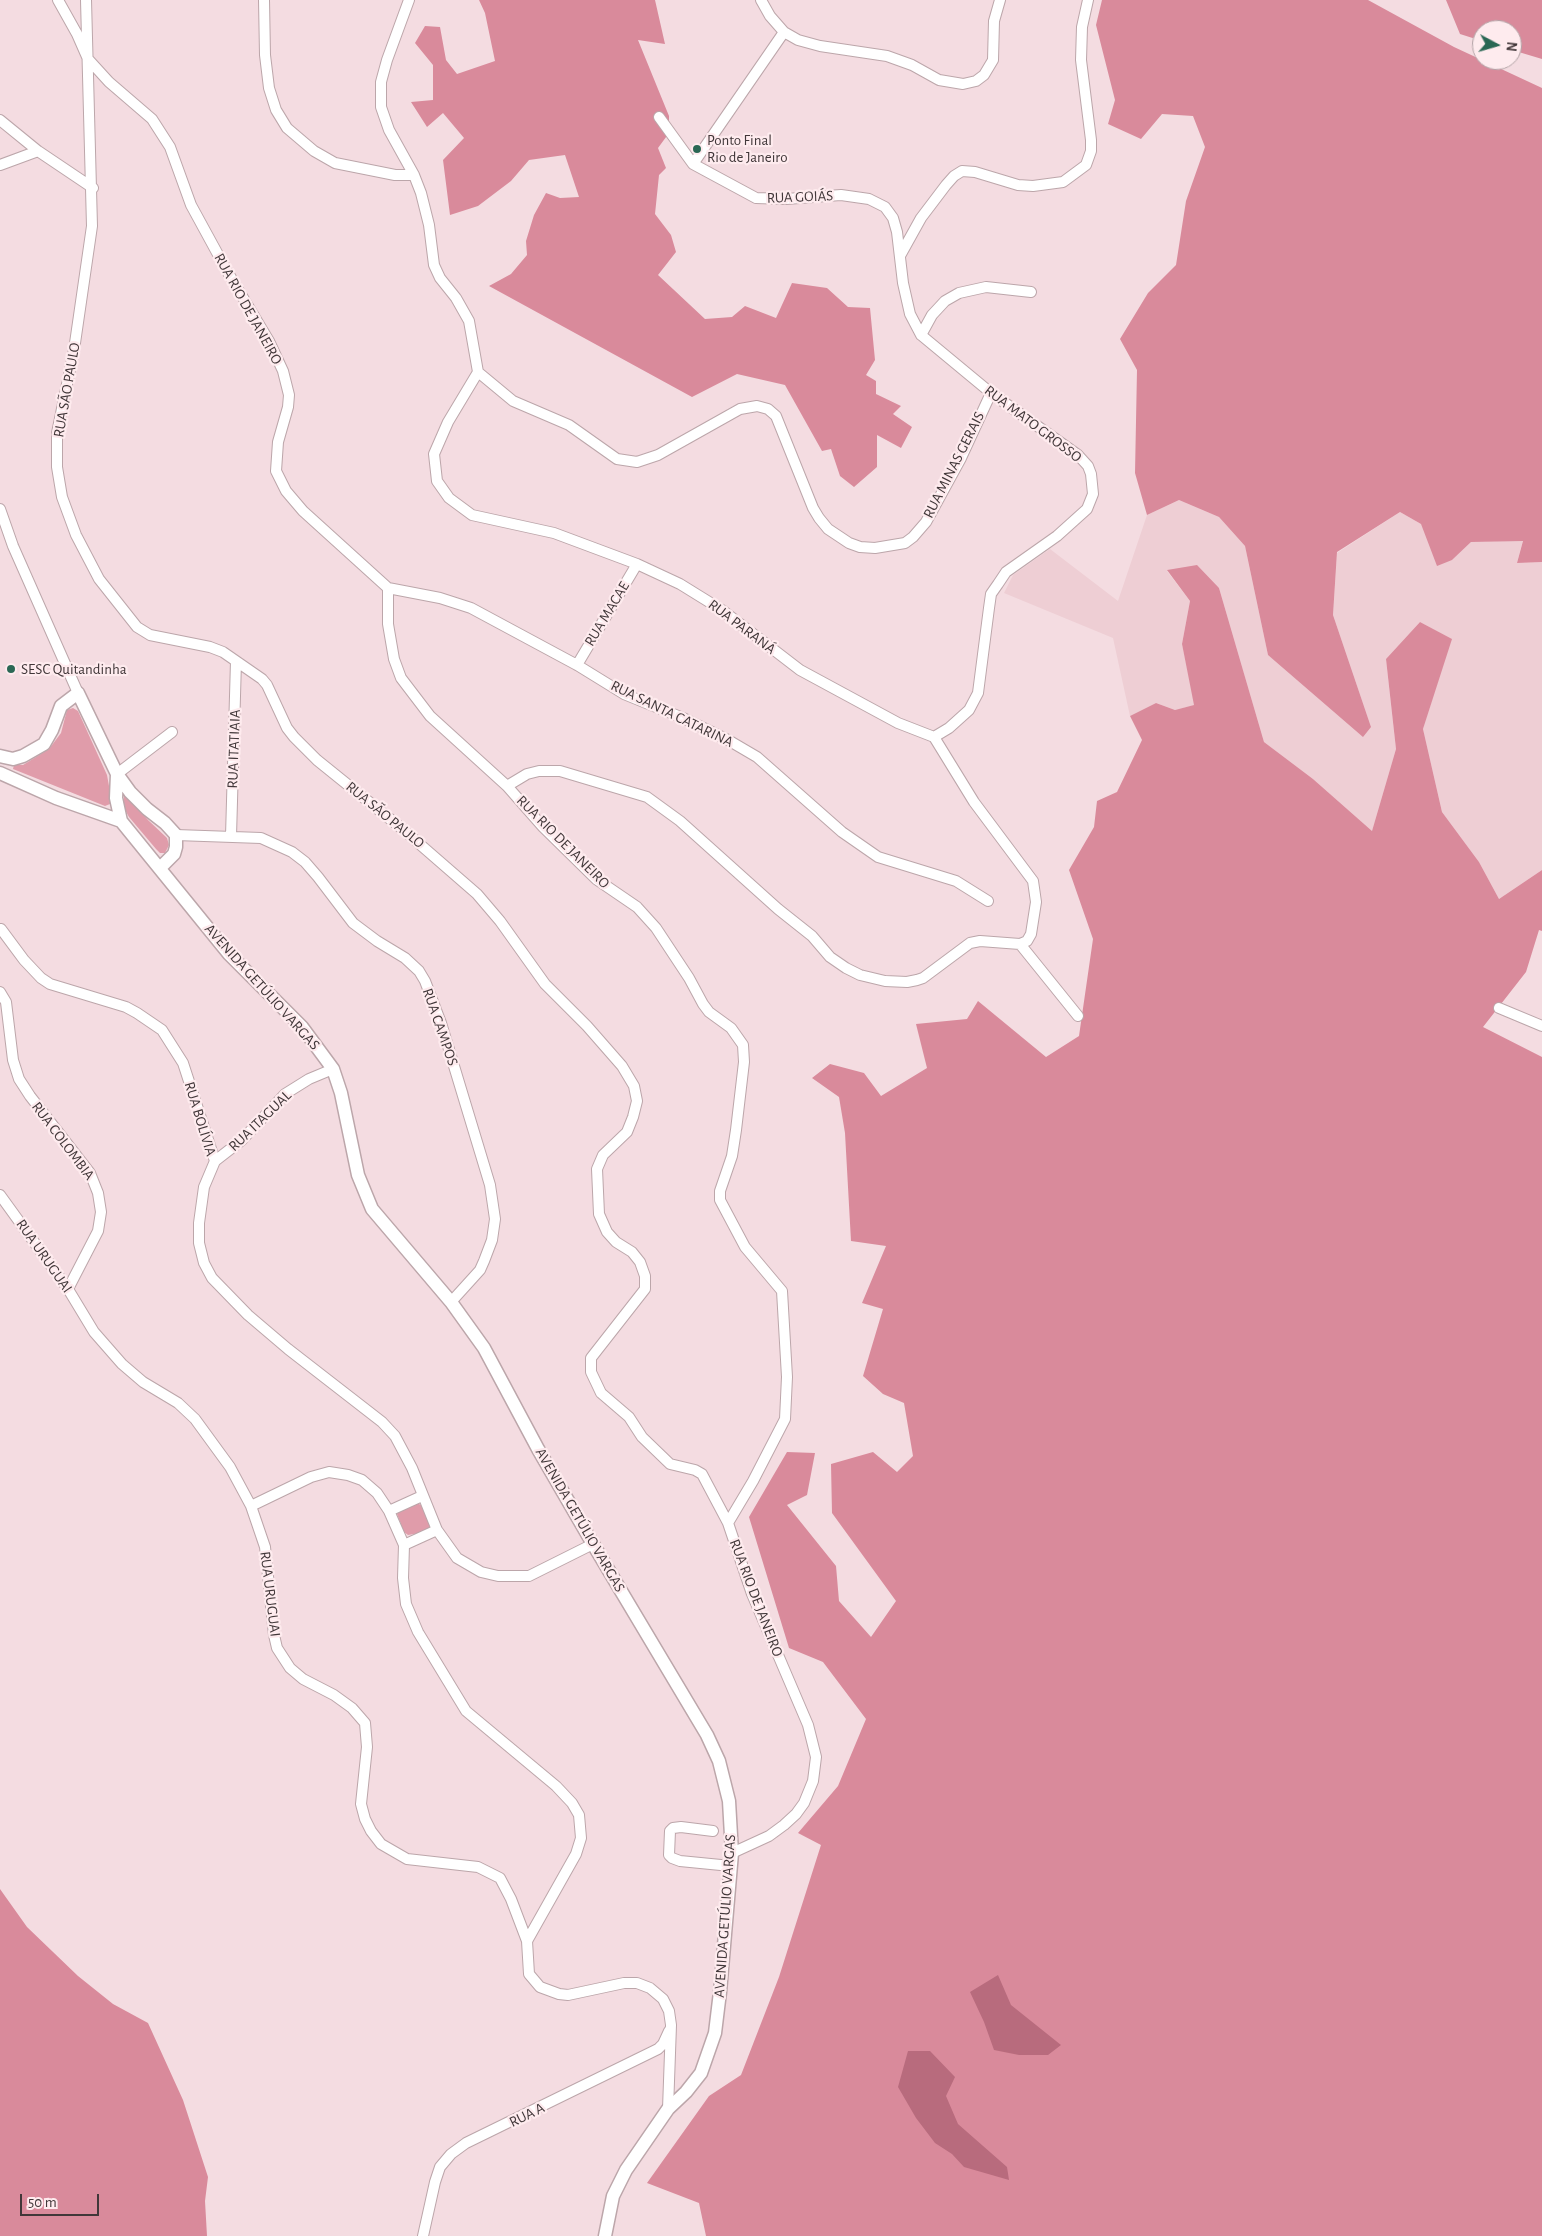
<!DOCTYPE html>
<meta charset="utf-8">
<style>
body{margin:0}
#map{position:relative;width:1542px;height:2236px;overflow:hidden;background:#f4dce1;font-family:"Alegreya Sans",sans-serif}
canvas{display:block}
.north{position:absolute;left:1472px;top:20px;width:50px;height:50px;box-sizing:border-box;background:#feebee;border:1px solid #b2a3a6;border-radius:50%;rotate:96deg;font-size:14px;font-weight:700;line-height:20px;text-align:center;color:#413739}
.north::after{content:'';display:block;margin:auto;width:18px;height:22px;background:#2a6754;clip-path:polygon(50% 0,100% 100%,50% 72%,0 100%)}
.scale{position:absolute;left:20px;top:2194px;width:79px;height:22px;box-sizing:border-box;border:2px solid #413739;border-top:0;padding-left:6px;font-size:15px;line-height:18px;white-space:nowrap;color:#413739;-webkit-text-stroke:4px #feebee;paint-order:stroke}
</style>
<div id="map">
<canvas width="1542" height="2236"></canvas>
<div class="north">N</div>
<div class="scale">50 m</div>
</div>
<script>
const ctx = document.querySelector('canvas').getContext('2d');
ctx.lineJoin = 'round';
function fillPath(path, color) { ctx.fillStyle = color; ctx.fill(path, 'evenodd'); }
const toPath = rows => new Path2D(rows.map(r => 'M' + r).join(''));
function stroke(path, color, width, dash) { ctx.strokeStyle = color; ctx.lineWidth = width; ctx.lineCap = dash ? 'butt' : 'round'; ctx.setLineDash(dash || []); ctx.stroke(path); }
function drawText(font, color, halo, rows, align = 'center') {
  ctx.font = font + ' "Alegreya Sans",sans-serif'; ctx.lineWidth = 4.5; ctx.setLineDash([]); ctx.textBaseline = 'middle'; ctx.strokeStyle = halo; ctx.fillStyle = color; for (const [text, x, y, turn = 0] of rows) {
    ctx.save(); ctx.translate(x, y); ctx.rotate((+turn || 0) * Math.PI / 180); ctx.textAlign = isNaN(turn) ? turn : align; if (halo) ctx.strokeText(text, 0, 0); ctx.fillText(text, 0, 0); ctx.restore();
  }
}
fillPath(toPath([
 [1179,500,1219,517,1245,546,1268,655,1371,727,1333,615,1337,553,1400,512,1421,524,1452,560,1471,542,1523,540,1517,563,1542,562,1542,870,1499,899,1479,862,1442,812,1423,729,1451,639,1420,622,1386,659,1396,749,1372,831,1313,779,1264,742,1219,588,1167,571,1190,601,1182,644,1195,705,1175,710,1156,703,1130,716,1113,638,1004,593,1013,575,1050,549,1118,601,1147,515]
]), '#eeced4');
fillPath(toPath([
 [73,708,78,711,107,775,111,797,110,804,105,806,13,769,14,765,23,765,49,749,61,733,67,710],
 [127,795,148,820,167,838,169,845,165,853,160,853,156,849,129,817,124,808,124,796],
 [417,1503,421,1505,430,1526,428,1529,420,1533,408,1535,404,1532,397,1514,399,1510]
]), '#e09caa');
fillPath(toPath([
 [479,0,655,0,665,44,638,40,669,116,669,133,658,148,666,168,659,175,655,214,671,235,676,252,658,275,705,319,732,317,745,306,776,318,792,283,827,288,848,307,870,308,875,360,866,375,876,381,876,394,901,406,893,414,912,427,901,448,877,435,877,467,854,487,840,476,831,449,822,451,785,385,737,374,692,397,489,286,511,274,527,255,526,241,534,215,546,193,560,198,579,197,565,155,529,160,511,181,478,206,450,215,443,160,464,138,443,113,427,127,411,102,433,100,433,65,415,43,425,26,440,27,446,60,457,74,495,61,485,13],
 [1102,0,1368,0,1454,47,1542,88,1542,562,1517,563,1523,541,1471,542,1452,560,1437,566,1421,524,1400,512,1337,552,1333,615,1371,727,1363,737,1268,655,1245,546,1219,517,1179,500,1147,515,1135,473,1137,370,1120,339,1148,293,1176,265,1186,201,1205,147,1193,116,1162,114,1141,139,1108,124,1115,100,1096,25],
 [1446,0,1542,0,1542,59,1512,50,1512,30,1482,30,1482,41,1460,34],
 [1197,565,1219,588,1264,742,1313,779,1372,831,1396,749,1386,659,1420,622,1452,639,1423,729,1442,812,1479,862,1499,899,1542,870,1542,931,1539,930,1526,972,1483,1027,1542,1057,1542,2236,706,2236,699,2203,647,2183,709,2096,741,2075,779,1977,821,1845,798,1833,838,1786,866,1719,823,1662,789,1648,749,1517,787,1452,815,1453,807,1495,787,1505,836,1566,839,1601,871,1637,896,1601,832,1513,831,1464,873,1452,897,1472,913,1456,904,1403,883,1394,863,1376,883,1309,862,1303,886,1246,851,1241,845,1133,839,1097,812,1078,830,1064,864,1073,881,1096,927,1068,916,1024,967,1019,978,1001,1046,1057,1079,1036,1093,939,1069,870,1094,827,1097,801,1117,792,1142,740,1130,716,1156,703,1175,710,1194,705,1182,644,1190,601,1167,570],
 [0,1889,27,1927,78,1976,113,2004,148,2023,183,2100,208,2177,205,2201,207,2236,0,2236]
]), '#d98a9b');
fillPath(toPath([
 [998,1975,1011,2005,1061,2045,1048,2055,1019,2055,994,2050,984,2022,970,1992],
 [908,2051,930,2051,955,2077,946,2096,958,2124,1007,2167,1009,2180,964,2167,952,2154,935,2143,916,2118,898,2087]
]), '#b86b7d');
const minor = toPath([
 [58,0,77,34,88,59,109,82,152,119,170,147,191,205,227,271,269,341,283,371,289,395,288,407,278,442,276,471,286,491,303,511,388,588,388,624,394,659,401,678,430,716,507,786,543,827,596,879,637,907,656,928,689,978,703,1004,709,1012,731,1028,743,1045,744,1062,736,1130,732,1156,720,1191,720,1200,745,1247,782,1291,787,1377,785,1419,753,1481,728,1523,752,1594,808,1725,816,1757,813,1781,804,1803,796,1814,784,1825,769,1836,732,1853],
 [86,0,92,226,74,350,57,433,57,467,62,497,76,535,99,579,137,627,150,635,210,647,223,652,262,679,267,685,287,728,294,737,317,760,400,827,477,894,500,921,545,984,587,1026,622,1066,634,1086,637,1101,633,1117,627,1132,603,1155,597,1169,599,1214,607,1232,616,1242,632,1252,640,1262,645,1276,645,1289,591,1358,591,1372,601,1393,629,1417,642,1437,670,1464,695,1470,702,1474,728,1523],
 [264,0,265,55,269,88,276,110,287,128,314,151,335,163,395,175,414,175],
 [409,0,387,60,381,82,381,107,389,130,414,175,421,193,429,225,434,265,440,278,456,298,469,321,478,372,513,401,569,425,617,459,637,462,658,455,740,409,757,406,768,409,776,416,813,508,819,518,828,529,849,543,860,547,875,548,905,543,913,537,926,522,961,458,991,393],
 [761,0,770,16,784,32,798,40,820,46,887,56,912,65,939,80,963,84,976,81,984,75,993,60,994,21,1000,0],
 [659,117,693,164,756,198,786,199,841,195,869,199,885,207,893,218,897,232,903,283,910,314,921,335,991,393,1078,455,1088,466,1091,474,1093,494,1087,509,1057,536,1006,572,998,584,991,594,989,608,978,693,969,710,949,728,934,737],
 [0,120,38,151,93,188],
 [693,164,784,32],
 [0,165,38,151],
 [901,254,921,218,946,185,954,176,962,171,975,172,1018,185,1033,186,1063,182,1086,165,1091,151,1091,140,1081,60,1082,27,1088,0],
 [921,335,932,315,945,301,959,293,986,287,1031,292],
 [478,372,448,422,434,454,437,481,449,498,472,515,554,533,637,564,680,584,722,610,800,670,898,723,934,737,974,802,1033,881,1036,902,1031,934,1027,941,1020,944,980,941,970,943,923,978,917,980,907,982,885,981,860,975,846,968,830,957,812,936,778,909,680,821,647,797,560,771,539,771,527,774,507,786],
 [0,509,13,546,78,693],
 [388,588,440,598,471,608,577,665,624,694,683,718,728,740,757,757,842,832,878,857,956,881,988,901],
 [577,665,637,564],
 [117,774,172,732],
 [176,835,261,838,292,852,305,862,318,877,353,923,377,941,405,958,419,971,425,981,441,1023,490,1185,495,1219,492,1240,484,1261,480,1270,451,1302],
 [231,836,236,661],
 [1,929,24,960,41,978,50,984,126,1007,137,1013,162,1030,183,1063,215,1161,204,1187,199,1223,199,1243,204,1263,212,1278,248,1315,288,1349,382,1422,395,1436,412,1468,437,1530,404,1545,389,1511,422,1496],
 [1020,944,1078,1016],
 [0,992,6,1002,13,1060,19,1079,30,1096,90,1173,98,1193,101,1212,98,1231,68,1289],
 [1499,1008,1542,1026],
 [215,1161,242,1140,285,1094,309,1079,333,1069],
 [0,1195,68,1289,94,1332,122,1364,143,1382,178,1403,195,1419,230,1467,251,1506,265,1547,274,1635,277,1648,290,1668,303,1679,334,1695,352,1708,365,1723,367,1747,361,1804,365,1819,371,1831,381,1844,407,1859,478,1867,500,1878,511,1899,527,1941],
 [251,1506,311,1477,329,1472,348,1475,362,1480,377,1493,389,1511],
 [437,1530,457,1558,481,1572,498,1576,529,1576,593,1544],
 [404,1545,403,1578,406,1604,418,1632,466,1711,556,1786,572,1803,579,1815,581,1838,576,1854,527,1941,529,1974,540,1987,559,1994,568,1995,624,1983,637,1983,650,1988,663,1999,669,2011,671,2025,668,2109],
 [713,1831,681,1827,673,1828,670,1831,669,1855,672,1858,680,1861,731,1866],
 [423,2236,435,2182,440,2167,451,2154,466,2143,658,2049,663,2044,669,2031]
]);
const tertiary = toPath([
 [0,756,13,759,23,756,44,744,52,730,61,706,78,693,117,774,130,792,147,809,165,823,176,835,176,847,174,854,160,868],
 [0,773,56,798,121,821],
 [117,774,116,798,121,821,229,954,302,1027,333,1069,341,1093,358,1175,372,1209,451,1302,484,1348,538,1449,593,1544,707,1735,719,1761,729,1801,732,1853,720,1992,715,2033,701,2073,686,2092,668,2109,626,2170,613,2196,605,2236]
]);
stroke(minor, '#bca6aa', 12);
stroke(tertiary, '#bca6aa', 15);
stroke(minor, '#fff', 10);
stroke(tertiary, '#fff', 12);
for (const [x, y, r, color] of [
 [697,149,5,"#2a6754"],
 [11,669,5,"#2a6754"]
]) { const dot = new Path2D(); dot.arc(x, y, r, 0, 2 * Math.PI); ctx.fillStyle = color; ctx.fill(dot); stroke(dot, '#feebee', 2); }
drawText('15px', '#413739', '#feebee', [
 ["Ponto Final",707,140],
 ["Rio de Janeiro",707,157],
 ["SESC Quitandinha",21,669]
], 'left');
drawText('15px', '#413739', '#feebee', [
 ["RUA GOIÁS",800,197,-2],
 ["RUA RIO DE JANEIRO",248,309,61],
 ["RUA SÃO PAULO",67,390,-80],
 ["RUA MATO GROSSO",1033,424,37],
 ["RUA MINAS GERAIS",954,465,-63],
 ["RUA MACAE",607,614,-59],
 ["RUA PARANÁ",742,627,37],
 ["RUA SANTA CATARINA",672,714,26],
 ["RUA ITATIAIA",234,749,-88],
 ["RUA SÃO PAULO",385,815,39],
 ["RUA RIO DE JANEIRO",563,842,45],
 ["AVENIDA GETÚLIO VARGAS",262,987,48],
 ["RUA CAMPOS",440,1027,71],
 ["RUA BOLÍVIA",200,1119,73],
 ["RUA ITAGUAL",260,1121,-44],
 ["RUA COLOMBIA",63,1141,53],
 ["RUA URUGUAI",44,1256,55],
 ["AVENIDA GETÚLIO VARGAS",580,1520,60],
 ["RUA URUGUAI",270,1594,83],
 ["RUA RIO DE JANEIRO",756,1598,69],
 ["AVENIDA GETÚLIO VARGAS",725,1916,-86],
 ["RUA A",527,2115,-26]
]);
</script>
